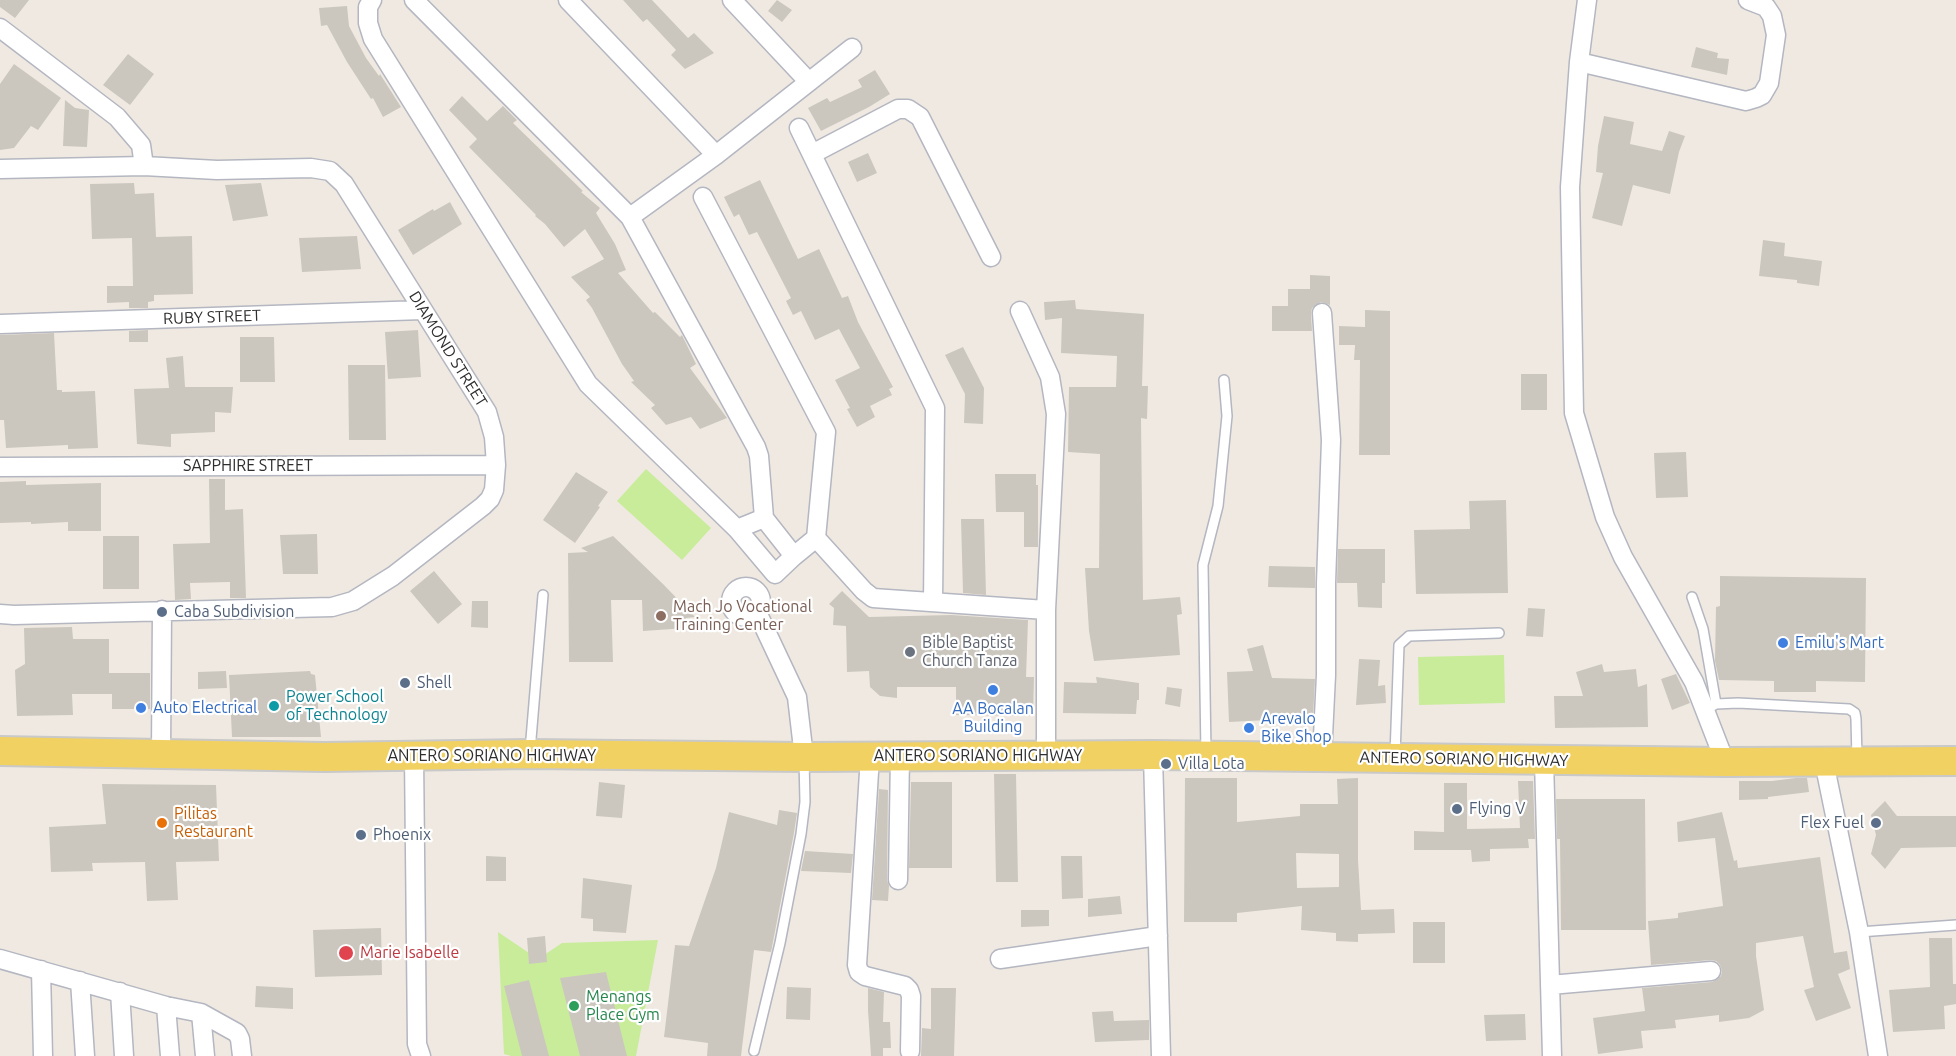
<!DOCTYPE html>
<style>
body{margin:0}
canvas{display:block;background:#efe9e1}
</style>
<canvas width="1956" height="1056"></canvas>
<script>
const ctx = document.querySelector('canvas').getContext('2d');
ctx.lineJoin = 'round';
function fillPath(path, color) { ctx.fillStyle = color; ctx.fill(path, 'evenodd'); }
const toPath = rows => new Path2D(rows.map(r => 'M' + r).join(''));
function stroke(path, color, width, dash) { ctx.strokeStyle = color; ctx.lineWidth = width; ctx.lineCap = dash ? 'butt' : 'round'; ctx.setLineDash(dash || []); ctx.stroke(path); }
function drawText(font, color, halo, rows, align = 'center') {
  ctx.font = font + ' Ubuntu,sans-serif'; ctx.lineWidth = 4.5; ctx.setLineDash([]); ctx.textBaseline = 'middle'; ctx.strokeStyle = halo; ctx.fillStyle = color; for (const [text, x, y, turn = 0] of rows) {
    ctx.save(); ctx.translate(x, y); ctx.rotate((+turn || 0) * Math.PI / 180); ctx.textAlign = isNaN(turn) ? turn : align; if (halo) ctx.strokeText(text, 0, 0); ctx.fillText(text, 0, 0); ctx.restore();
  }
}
fillPath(toPath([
 [646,469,711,528,682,560,617,501],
 [1504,655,1505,703,1419,705,1418,657],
 [498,932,538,959,562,943,658,940,636,1056,511,1056,504,1054]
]), '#c9ec9a');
fillPath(toPath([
 [0,0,29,0,15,18,0,7],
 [623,0,652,0,688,38,694,33,714,53,685,69,671,55,676,50,647,19,643,22],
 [777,0,792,10,782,22,768,11],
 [347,6,349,26,366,58,379,76,380,74,401,107,383,117,373,98,371,99,347,62,327,25,321,26,319,8],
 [1696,47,1718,53,1717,58,1729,59,1727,75,1691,67],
 [128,54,154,74,130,105,103,85],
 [14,64,61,98,38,130,31,126,14,148,0,150,0,84],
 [875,70,890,94,869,107,821,131,808,108,827,98,830,102,862,87,858,80],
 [462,96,487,121,503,106,517,120,513,123,583,191,581,192,600,208,596,213,615,244,626,270,618,273,653,313,655,312,680,337,682,335,696,364,690,368,727,418,700,429,691,417,666,425,651,408,655,405,631,382,634,381,622,364,592,308,586,300,590,297,571,277,604,259,585,229,564,247,545,224,535,216,536,215,469,147,477,139,449,110],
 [65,100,75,108,89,110,87,147,63,146],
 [1604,116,1634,122,1630,144,1662,151,1669,131,1685,136,1679,152,1670,194,1633,185,1622,226,1592,218,1603,173,1596,172,1598,146],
 [868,153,877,173,857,182,848,162],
 [760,180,798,259,819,249,842,298,848,296,858,322,893,387,889,389,892,395,870,406,875,417,857,427,847,409,850,408,835,380,860,368,839,329,815,340,801,311,793,315,786,301,791,298,757,232,749,235,739,214,734,217,724,197],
 [134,183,135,194,154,193,156,237,192,236,193,294,154,295,154,301,148,302,148,308,129,308,129,302,107,303,107,286,133,286,132,238,92,239,90,184],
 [261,183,268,216,233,221,225,185],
 [450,202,462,224,413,255,398,230,433,209,434,211],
 [357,236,361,269,302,272,299,238],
 [1763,240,1785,243,1784,256,1822,261,1819,286,1797,283,1797,280,1759,276],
 [1310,275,1330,276,1330,305,1321,302,1312,308,1311,314,1312,331,1272,331,1272,306,1288,306,1288,289,1310,289],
 [1075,300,1076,309,1144,314,1142,386,1148,386,1147,419,1141,418,1143,600,1180,597,1182,614,1177,615,1180,655,1094,661,1089,631,1085,568,1099,568,1100,454,1068,452,1069,387,1116,387,1117,356,1061,353,1062,318,1045,320,1044,302],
 [1365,310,1390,311,1390,455,1359,455,1360,360,1354,360,1355,345,1339,345,1339,326,1365,327],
 [148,330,148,342,129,342,129,331],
 [418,330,421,377,388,379,385,332],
 [54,333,57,390,62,390,62,392,95,391,98,448,68,449,68,445,6,448,4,420,0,420,0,335],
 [240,337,274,337,275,382,240,382],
 [963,347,984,388,983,424,964,423,965,394,945,355],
 [183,356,185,387,233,387,231,413,215,412,215,432,171,434,171,447,137,444,134,389,169,388,166,358],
 [348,365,385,365,386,440,349,440],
 [1521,374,1547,374,1547,410,1521,410],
 [1686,452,1688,497,1656,498,1654,453],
 [576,472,608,492,598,506,600,507,575,543,543,520],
 [995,474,1036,474,1036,485,1038,485,1038,547,1024,547,1024,512,996,512],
 [209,479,225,479,225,510,243,509,246,598,230,598,230,582,190,583,191,599,175,600,173,544,210,543],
 [26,481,26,485,101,483,101,531,68,531,68,522,31,524,31,522,0,523,0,482],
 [1506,500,1508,593,1416,594,1414,530,1470,529,1469,501],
 [961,519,984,519,986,595,963,593],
 [317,534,318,574,283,574,280,535],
 [103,536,139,536,139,589,103,589],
 [613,536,663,584,695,617,686,618,687,628,643,631,642,600,611,600,613,662,569,662,568,553,588,552,581,548],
 [1338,549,1385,549,1385,583,1382,583,1382,608,1358,607,1357,583,1337,583],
 [1269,566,1315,567,1315,588,1268,587],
 [434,571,462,604,438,624,410,591],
 [1720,576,1866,578,1865,682,1816,681,1816,692,1774,692,1774,681,1719,680,1715,661,1716,607,1720,606],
 [842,591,869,617,951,615,1028,620,1026,677,1034,677,1033,716,956,715,956,687,897,687,897,698,880,696,870,687,869,671,847,672,846,626,833,625,834,608,829,604],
 [472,601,488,601,488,628,471,627],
 [1528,608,1545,609,1543,637,1526,636],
 [72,627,73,639,109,639,109,673,150,673,150,709,112,709,112,694,72,694,73,715,17,716,15,670,25,664,24,628],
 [1263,645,1272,678,1315,679,1313,717,1268,717,1268,720,1229,722,1227,672,1253,671,1247,649],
 [1359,659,1380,660,1378,686,1385,685,1386,703,1356,705],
 [1602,664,1604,672,1636,669,1638,687,1647,684,1648,727,1555,728,1554,696,1583,696,1576,672],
 [226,671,227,688,198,689,198,672],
 [310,671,311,674,315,675,321,737,232,737,229,675],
 [1676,674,1690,703,1672,710,1661,679],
 [1096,677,1139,683,1139,700,1137,700,1136,714,1063,713,1064,682,1097,683],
 [1167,687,1182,689,1180,707,1165,704],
 [994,774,1016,774,1018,882,996,882],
 [1185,778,1237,778,1237,822,1300,816,1300,804,1338,804,1337,779,1358,778,1358,860,1361,910,1394,909,1395,933,1358,934,1358,942,1336,941,1336,933,1301,930,1302,906,1237,913,1237,922,1184,922],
 [1296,853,1339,854,1339,887,1297,888],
 [1796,778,1807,778,1809,792,1768,797,1768,799,1739,800,1739,781,1772,781],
 [1518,781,1533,781,1535,839,1528,839,1529,848,1490,849,1490,861,1472,862,1471,850,1414,850,1414,831,1444,832,1444,783,1467,783,1467,829,1520,828],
 [599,782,625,785,622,818,596,816],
 [911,782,952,782,952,868,909,868],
 [102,784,216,785,219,861,176,862,178,900,147,901,145,862,92,863,93,871,51,872,49,827,106,824],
 [879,789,888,790,887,880,889,886,888,901,872,900],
 [1556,799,1645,799,1646,930,1561,930,1560,839,1557,839],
 [1885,801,1897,816,1956,816,1956,847,1901,848,1885,869,1871,854,1876,835,1871,815],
 [779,810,797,813,794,833,771,952,754,950,741,1056,707,1056,708,1043,664,1037,675,945,689,946,716,868,729,812,777,825],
 [1722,812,1734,861,1737,860,1738,868,1820,857,1834,953,1847,951,1850,969,1838,974,1851,1008,1816,1021,1804,990,1814,987,1803,936,1756,943,1756,956,1764,1010,1749,1018,1719,1022,1719,1015,1675,1020,1676,1028,1641,1031,1643,1048,1598,1054,1593,1018,1645,1011,1642,988,1712,982,1721,976,1722,971,1720,965,1716,961,1711,960,1651,965,1648,921,1678,918,1678,913,1723,906,1715,838,1678,842,1677,822],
 [805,851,853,854,851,873,801,871],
 [486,856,506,857,506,881,486,881],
 [1061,856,1082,856,1083,898,1062,899],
 [583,878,632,885,626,933,593,931,593,919,581,918],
 [1120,896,1122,914,1088,917,1088,899],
 [1021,910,1049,910,1049,926,1021,927],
 [1413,922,1445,922,1445,963,1413,963],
 [381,928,382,975,315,977,313,930],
 [545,936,547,962,529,964,527,938],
 [1929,938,1952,938,1953,984,1956,984,1956,1004,1944,1006,1945,1029,1893,1032,1889,990,1930,987],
 [606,972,627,1056,580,1056,560,978],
 [529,980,549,1056,522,1056,504,986],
 [256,986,293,988,293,1009,255,1007],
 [787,987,811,988,810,1020,786,1019],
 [868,988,884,992,883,1022,890,1022,891,1048,883,1048,883,1056,871,1056,868,1010],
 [931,988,956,988,954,1056,921,1056,922,1028,931,1029],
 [1113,1011,1114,1021,1149,1020,1149,1040,1095,1042,1092,1012],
 [1525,1014,1526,1040,1486,1041,1484,1015]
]), '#cbc7bf');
const lane = toPath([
 [1692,597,1703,629,1716,704],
 [1705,710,1716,704,1738,703,1849,709,1855,713,1856,719,1857,759],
 [530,751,543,595],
 [1206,753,1203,565,1218,506,1227,416,1224,380],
 [1395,755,1399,645,1409,636,1499,633],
 [1859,932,1956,925],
 [754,1051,780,943,801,834,805,802,804,759]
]);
const street = toPath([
 [372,0,368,7,368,23,373,39,588,384,737,529,775,574,794,556,816,538,864,591,873,598,1046,610],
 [414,0,630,217,756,447,759,456,764,518],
 [568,0,716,155],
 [732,0,809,82],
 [1587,0,1579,62,1570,187,1574,413,1605,517,1623,557,1694,682,1725,762],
 [0,28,117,117,141,145,144,166],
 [1579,62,1746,101,1756,98,1762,95,1769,83,1776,35,1772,16,1766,7,1748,0],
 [799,128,935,408,933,602],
 [812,154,898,109,908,109,920,117,991,257],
 [0,169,144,166,217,170,311,168,330,171,344,184,487,412,494,437,496,465,494,490,490,499,483,506,393,576,353,601,332,607,14,615,0,614],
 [703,197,826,432,816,538],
 [630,217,716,155,852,48],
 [1020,311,1050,377,1056,414,1046,610,1046,755],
 [0,324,423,310],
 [0,467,496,465],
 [737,529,764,518,794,556],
 '731 602a15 15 0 1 1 30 0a15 15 0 1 1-30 0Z',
 [757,612,797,697,804,757],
 [161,754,162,610],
 [414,755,417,1044,421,1056],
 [1153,755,1161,1056],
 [870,756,857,965,859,972,865,976,905,986,909,990,911,996,910,1051],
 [1322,757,1326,675,1326,583,1331,440,1322,313],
 [1544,760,1552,1056],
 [1824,762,1859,932,1878,1056],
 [898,880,900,756],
 [0,959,166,1006,201,1013,237,1033,240,1039,242,1056],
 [1000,959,1158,936],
 [41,970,43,1056],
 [80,981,85,1056],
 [1550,985,1711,971],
 [120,992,124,1056],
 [166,1006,170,1056],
 [201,1013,205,1056]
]);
const primary = toPath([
 [0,751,324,757,530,754,804,757,1153,755,1725,762,1956,761]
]);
stroke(lane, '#b4b7c1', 12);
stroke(street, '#b4b7c1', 21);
stroke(primary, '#c9c9c9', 32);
stroke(lane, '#fff', 9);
stroke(street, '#fff', 18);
stroke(primary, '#f2d163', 28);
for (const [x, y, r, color] of [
 [162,612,6,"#5c6f8a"],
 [661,616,6,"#8d6e63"],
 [1783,643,6,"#3f7fe0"],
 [910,652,6,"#6b7280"],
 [405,683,6,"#5c6f8a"],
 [993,690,6,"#3f7fe0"],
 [274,706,6,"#0f9aa8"],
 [141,708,6,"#3f7fe0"],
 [1249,728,6,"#3f7fe0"],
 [1166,764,6,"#5c6f8a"],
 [1457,809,6,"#5c6f8a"],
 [162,823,6,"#e8710a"],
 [1876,823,6,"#5c6f8a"],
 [361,835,6,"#5c6f8a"],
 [346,953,8,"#e0444e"],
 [574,1006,6,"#2e9e5b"]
]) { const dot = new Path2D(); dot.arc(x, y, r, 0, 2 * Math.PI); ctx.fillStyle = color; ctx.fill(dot); stroke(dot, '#fff', 2); }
drawText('16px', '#2e2e2e', '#fff', [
 ["RUBY STREET",212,317,-2],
 ["DIAMOND STREET",448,349,58],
 ["SAPPHIRE STREET",248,466],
 ["ANTERO SORIANO HIGHWAY",492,756],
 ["ANTERO SORIANO HIGHWAY",978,756],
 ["ANTERO SORIANO HIGHWAY",1464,759,1]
]);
drawText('16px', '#785e54', '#fff', [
 ["Mach Jo Vocational",673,607],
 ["Training Center",673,625]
], 'left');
drawText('16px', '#4e5e75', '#fff', [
 ["Caba Subdivision",174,612],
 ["Shell",417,683],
 ["Villa Lota",1178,764],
 ["Flying V",1469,809],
 ["Flex Fuel",1864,823,"right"],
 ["Phoenix",373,835]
], 'left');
drawText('16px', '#5b616d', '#fff', [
 ["Bible Baptist",922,643],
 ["Church Tanza",922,661]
], 'left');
drawText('16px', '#366cbe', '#fff', [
 ["Emilu's Mart",1795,643],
 ["Auto Electrical",153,708],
 ["AA Bocalan",993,709,"center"],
 ["Building",993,727,"center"],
 ["Arevalo",1261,719],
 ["Bike Shop",1261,737]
], 'left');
drawText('16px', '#0d838f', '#fff', [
 ["Power School",286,697],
 ["of Technology",286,715]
], 'left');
drawText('16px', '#c56008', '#fff', [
 ["Pilitas",174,814],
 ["Restaurant",174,832]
], 'left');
drawText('16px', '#be3a42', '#fff', [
 ["Marie Isabelle",360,953]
], 'left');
drawText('16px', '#27864d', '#fff', [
 ["Menangs",586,997],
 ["Place Gym",586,1015]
], 'left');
</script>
